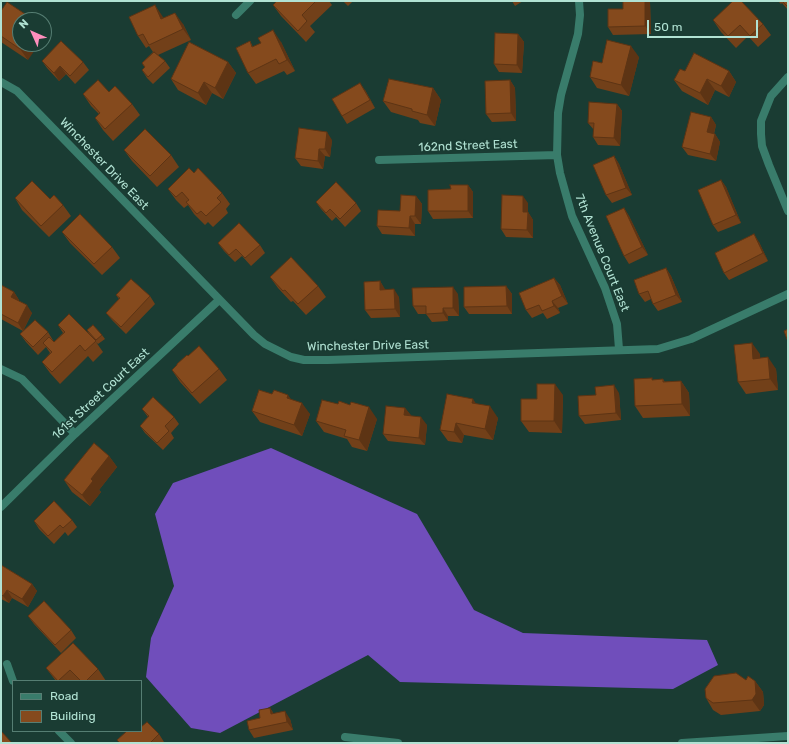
<!DOCTYPE html>
<style>
body{margin:0}
#map{position:relative;width:789px;height:744px;overflow:hidden;background:#1a3c33;font-family:Rubik,sans-serif}
canvas{display:block}
.frame{position:absolute;inset:0;border:2px solid #b1e2d3;pointer-events:none}
.legend{position:absolute;left:12px;top:680px;width:130px;height:52px;box-sizing:border-box;background:#1a3c33;border:1px solid #567e73;margin:0;padding:5px 7px;list-style:none;font-size:12px;color:#b1e2d3}
.legend li{display:flex;align-items:center;gap:8px;height:20px}
.legend b{width:20px;border:1px solid #567e73}
.north{position:absolute;left:12px;top:12px;width:40px;height:40px;box-sizing:border-box;background:#1a3c33;border:1px solid #567e73;border-radius:50%;rotate:315deg;font-size:11px;font-weight:700;line-height:16px;text-align:center;color:#b1e2d3}
.north::after{content:'';display:block;margin:auto;width:14px;height:18px;background:#fe8ebd;clip-path:polygon(50% 0,100% 100%,50% 72%,0 100%)}
.scale{position:absolute;left:647px;top:20px;width:111px;height:18px;box-sizing:border-box;border:2px solid #b1e2d3;border-top:0;padding-left:5px;font-size:12px;line-height:14px;white-space:nowrap;color:#b1e2d3;-webkit-text-stroke:3px #1a3c33;paint-order:stroke}
</style>
<div id="map">
<canvas width="789" height="744"></canvas>
<div class="frame"></div>
<ul class="legend">
<li><b style="height:5px;background:#397c6b"></b>Road</li>
<li><b style="height:11px;background:#854a1d"></b>Building</li>
</ul>
<div class="north">N</div>
<div class="scale">50 m</div>
</div>
<script>
const ctx = document.querySelector('canvas').getContext('2d');
ctx.lineJoin = 'round';
function fillPath(path, color) { ctx.fillStyle = color; ctx.fill(path, 'evenodd'); }
const toPath = rows => new Path2D(rows.map(r => 'M' + r).join(''));
function stroke(path, color, width, dash) { ctx.strokeStyle = color; ctx.lineWidth = width; ctx.lineCap = dash ? 'butt' : 'round'; ctx.setLineDash(dash || []); ctx.stroke(path); }
function drawText(font, color, halo, rows, align = 'center') {
  ctx.font = font + ' Rubik,sans-serif'; ctx.lineWidth = 3; ctx.setLineDash([]); ctx.textBaseline = 'middle'; ctx.strokeStyle = halo; ctx.fillStyle = color; for (const [text, x, y, turn = 0] of rows) {
    ctx.save(); ctx.translate(x, y); ctx.rotate((+turn || 0) * Math.PI / 180); ctx.textAlign = isNaN(turn) ? turn : align; if (halo) ctx.strokeText(text, 0, 0); ctx.fillText(text, 0, 0); ctx.restore();
  }
}
fillPath(toPath([
 [271,448,417,514,474,610,523,633,707,640,718,665,673,689,400,682,368,655,220,733,191,728,146,677,151,638,174,586,155,514,173,483]
]), '#704ebb');
stroke(toPath([
 [579,1,580,15,578,34,561,95,558,113,557,155,560,173,572,216,605,288,617,324,619,349],
 [236,15,250,1],
 [788,77,771,96,761,121,761,134,762,146,769,165,788,211],
 [1,82,17,91,254,335,265,344,291,357,304,360,328,360,658,349,691,339,788,294],
 [379,160,557,155],
 [1,369,22,379,75,434],
 [1,507,75,434,219,300],
 [7,664,13,681],
 [59,731,71,743],
 [345,737,398,743],
 [682,743,788,736]
]), '#397c6b', 8);
fillPath(toPath([
 [277,1,329,1,332,5,310,26,315,32,306,42,281,16,273,5],
 [343,1,353,1,348,6],
 [512,1,523,1,515,6],
 [778,1,788,1,788,10,782,3,781,4],
 [650,2,651,34,613,35,608,27,623,9],
 [1,11,28,60,1,42],
 [163,17,163,18,183,24,191,40,158,55,165,61,170,68,153,84,147,78,142,70,145,68,142,63,153,52,149,46,146,48,138,36],
 [713,20,763,24,771,35,758,47,748,36,736,48,721,32],
 [518,34,524,42,522,73,499,72,494,64],
 [250,41,253,47,281,42,295,71,287,75,284,71,256,84,248,73],
 [639,57,629,96,597,88,590,77],
 [42,61,83,62,89,70,75,84,66,74,59,81,47,68],
 [228,62,236,73,223,99,212,93,206,105,178,90,171,79],
 [685,71,729,71,736,82,729,97,715,90,708,105,682,91,674,80],
 [510,80,515,88,516,121,492,122,486,114],
 [433,88,441,100,435,126,420,123,418,120,391,112,383,101],
 [365,90,375,108,347,124,342,116],
 [109,92,132,104,140,115,113,141,103,130,95,118,99,114,91,106,83,94],
 [617,104,622,111,620,146,598,145,593,137,594,130,588,123],
 [711,117,716,125,714,134,715,134,720,142,716,161,688,155,682,147],
 [332,140,330,157,325,156,323,169,301,166,295,158],
 [124,150,171,155,179,167,157,187,132,161],
 [614,156,619,164,632,195,612,203,606,195],
 [194,173,222,193,230,204,226,209,228,213,213,227,208,222,205,225,194,214,188,205,184,208,176,200,168,189],
 [721,180,726,187,741,223,718,232,713,225],
 [468,185,473,192,473,218,433,219,428,211,451,189],
 [416,196,422,204,421,224,415,224,415,236,382,234,377,226,400,211],
 [15,198,50,199,63,205,71,216,49,237,22,210],
 [316,202,356,203,361,211,345,227,336,217,332,221,321,209],
 [528,203,528,212,533,220,533,238,506,237,501,229],
 [624,208,629,216,648,255,629,264,624,256],
 [62,232,112,247,120,258,102,275,70,243],
 [759,242,768,261,729,280,724,273],
 [218,243,260,245,265,253,251,266,242,256,235,262,224,251],
 [666,268,671,276,682,302,658,311,653,304,651,299,645,302,639,294],
 [270,277,318,286,326,297,306,315,293,301,291,302,278,288],
 [554,278,560,285,568,304,558,308,560,313,547,319,543,313,532,318,526,310],
 [380,281,385,290,399,297,400,317,371,318,365,310],
 [1,285,14,292,19,300,18,301,32,313,23,331,1,319],
 [506,286,512,294,512,314,469,314,464,307],
 [458,294,459,316,448,316,448,321,432,322,426,314,418,314,413,306],
 [116,295,150,296,155,304,126,334,112,320,106,313,119,299],
 [58,325,89,334,87,330,102,335,105,339,98,344,96,342,103,352,93,362,88,356,60,384,50,373,42,362,50,353,46,347,38,355,26,342,20,334,48,332,54,342,63,333],
 [760,354,760,358,776,369,778,390,746,394,738,382],
 [188,356,219,369,227,380,200,404,180,382,172,370],
 [663,379,665,382,681,381,689,393,690,416,643,418,635,406,653,380],
 [619,393,621,420,585,424,579,416],
 [272,394,291,400,310,414,302,436,260,422,252,411],
 [563,395,562,433,529,432,521,421,537,399],
 [476,404,498,418,493,440,464,435,462,443,448,441,440,430],
 [405,408,411,416,427,425,425,445,388,441,383,434],
 [142,409,174,417,179,424,171,433,174,438,163,450,145,433,140,426,148,417],
 [377,419,367,451,352,447,347,439,324,432,316,421],
 [109,456,117,467,99,490,101,492,90,506,72,492,64,480],
 [72,520,77,527,68,536,65,532,54,544,39,529,34,521],
 [1,565,32,584,37,591,28,607,12,598,9,603,1,599],
 [28,616,71,630,76,638,61,653,34,624],
 [46,668,98,669,106,681,56,681],
 [746,680,755,681,763,692,764,705,760,711,721,715,713,710,706,698],
 [270,708,274,714,290,719,293,730,254,738,249,730],
 [159,734,164,742,163,743,119,743,117,740]
]), '#724019');
fillPath(toPath([
 [645,1,649,1,650,2,651,34,645,26],
 [155,5,163,17,169,31,161,19],
 [175,13,183,24,191,40,183,29],
 [273,30,281,42,295,71,287,60],
 [518,34,524,42,522,73,517,65],
 [23,44,39,44,28,60,20,49],
 [631,46,639,57,629,96,621,85],
 [228,62,236,73,223,99,215,88],
 [60,66,66,74,59,81,54,73],
 [729,71,736,82,729,97,721,86],
 [707,79,715,90,708,105,700,93],
 [510,80,515,88,516,121,511,113],
 [204,82,212,93,206,105,198,93],
 [360,83,365,90,375,108,370,100],
 [433,88,441,100,435,126,427,115],
 [617,104,622,111,620,146,614,138],
 [711,117,716,125,712,140,707,132],
 [327,132,332,140,330,157,325,149],
 [715,134,720,142,716,161,710,154],
 [319,149,325,156,323,169,318,161],
 [614,156,619,164,632,195,626,188],
 [721,180,726,187,741,223,736,215],
 [468,185,473,192,473,218,468,211],
 [416,196,422,204,421,224,415,216],
 [523,196,528,203,528,212,533,220,533,238,527,230,523,212],
 [624,208,629,216,648,255,642,247],
 [410,216,415,224,415,236,409,228],
 [754,234,759,242,768,261,763,253],
 [666,268,671,276,682,302,676,295],
 [554,278,560,285,568,304,562,296],
 [380,281,385,289,385,298,380,290],
 [506,286,512,294,512,314,507,306],
 [453,287,458,294,459,316,453,308],
 [394,289,399,297,400,317,395,309],
 [14,292,19,300,16,305,11,297],
 [552,301,558,308,560,313,554,306],
 [27,305,32,313,23,331,18,323],
 [443,308,448,316,448,321,443,313],
 [752,343,760,354,761,370,753,359],
 [768,357,776,369,778,390,770,379],
 [681,381,689,393,690,416,682,404],
 [555,384,563,395,562,433,554,421],
 [614,385,619,393,621,420,616,413],
 [288,395,296,406,287,398],
 [473,399,481,411,472,403],
 [302,403,310,414,302,436,294,425],
 [490,406,498,418,493,440,485,429],
 [369,407,377,419,367,451,359,440],
 [405,408,411,415,410,423,404,415],
 [421,417,427,425,425,445,419,438],
 [456,423,464,435,462,443,454,432],
 [109,456,117,467,99,490,101,492,90,506,82,495,91,479],
 [32,584,37,591,28,607,22,599],
 [7,590,12,598,9,603,3,596],
 [755,681,763,692,764,705,760,711,752,700],
 [270,708,275,716,271,714],
 [285,711,290,719,293,730,287,722]
]), '#5d3414');
const building = toPath([
 [277,1,316,1,302,15,307,21,298,31,273,5,277,1],
 [623,1,645,1,645,26,608,27,608,9,623,9,623,1],
 [733,1,741,1,763,24,750,36,740,25,728,36,713,20,733,1],
 [782,1,788,1,788,7,782,1],
 [7,2,34,20,20,20,20,44,23,44,20,49,1,36,1,11,7,2],
 [155,5,161,19,175,13,183,29,149,45,143,34,138,36,129,17,155,5],
 [273,30,287,60,279,64,276,59,248,73,236,48,250,41,252,47,261,43,258,38,273,30],
 [495,33,518,34,517,65,494,64,495,33],
 [607,40,631,46,621,85,590,77,593,61,602,63,607,40],
 [61,41,83,62,70,76,60,66,54,73,42,61,61,41],
 [189,42,228,62,215,88,204,82,198,93,171,79,189,42],
 [154,52,165,61,148,77,142,70,145,67,142,63,154,52],
 [694,53,729,71,721,86,707,79,700,93,674,80,680,69,685,71,694,53],
 [389,79,433,88,427,115,412,111,412,109,383,101,389,79],
 [98,80,109,92,115,86,132,104,105,129,95,118,100,113,83,94,98,80],
 [510,80,511,113,486,114,485,81,510,80],
 [360,83,370,100,342,116,332,99,360,83],
 [589,102,617,104,614,138,593,137,594,123,588,123,589,102],
 [691,112,711,117,707,132,715,134,710,154,682,147,691,112],
 [299,128,327,132,325,149,319,149,318,161,295,158,299,128],
 [145,129,171,155,150,176,124,150,145,129],
 [614,156,626,188,606,195,593,165,614,156],
 [189,168,194,173,198,168,222,193,217,198,221,202,206,216,201,211,197,214,186,202,189,200,182,192,176,197,168,189,189,168],
 [721,180,736,215,713,225,698,190,721,180],
 [32,181,50,199,54,195,63,205,41,226,15,198,32,181],
 [336,182,356,203,340,219,330,209,326,213,316,202,336,182],
 [450,185,468,185,468,211,428,211,428,190,451,189,450,185],
 [401,195,416,196,415,216,410,216,409,228,377,226,378,210,400,211,401,195],
 [502,195,523,196,523,212,528,212,527,230,501,229,502,195],
 [624,208,642,247,624,256,606,216,624,208],
 [80,214,112,247,94,264,62,232,80,214],
 [239,223,260,245,245,258,236,249,229,255,218,243,239,223],
 [754,234,763,253,724,273,715,253,754,234],
 [291,257,318,286,298,304,285,290,283,291,270,277,291,257],
 [666,268,676,295,653,304,648,291,639,294,634,280,666,268],
 [554,278,562,296,552,301,554,306,542,311,539,305,526,310,519,293,554,278],
 [131,279,150,296,121,327,106,313,120,298,116,295,131,279],
 [380,281,380,290,394,289,395,309,365,310,364,282,380,281],
 [1,285,14,292,11,297,27,305,18,323,1,314,1,285],
 [506,286,507,306,464,307,464,287,506,286],
 [453,287,453,308,443,308,443,313,426,314,426,306,413,306,412,288,453,287],
 [69,314,96,341,85,351,80,345,52,372,42,362,52,352,43,343,49,337,54,342,65,332,58,325,69,314],
 [35,320,48,332,33,347,20,334,35,320],
 [93,325,102,335,96,340,87,330,93,325],
 [788,329,788,342,784,331,788,329],
 [752,343,753,359,768,357,770,379,738,382,734,345,752,343],
 [199,346,219,369,192,393,172,370,177,365,177,364,187,355,188,356,199,346],
 [652,378,652,380,663,379,663,382,681,381,682,404,635,406,634,379,652,378],
 [537,384,555,384,554,421,521,421,521,399,537,399,537,384],
 [614,385,616,413,579,416,578,396,596,395,595,387,614,385],
 [259,390,272,394,274,390,288,395,287,398,302,403,294,425,252,411,259,390],
 [447,394,473,399,472,403,490,406,485,429,456,423,454,432,440,430,447,394],
 [153,397,174,417,165,426,169,431,157,443,140,426,149,416,142,409,153,397],
 [322,400,338,404,339,401,350,405,351,402,369,407,359,440,344,436,346,430,316,421,322,400],
 [386,406,405,408,404,415,421,417,419,438,383,434,386,406],
 [94,443,109,456,91,479,93,481,82,495,64,480,94,443],
 [54,501,72,520,63,528,60,525,48,536,34,521,54,501],
 [1,565,32,584,22,599,7,590,3,596,1,594,1,565],
 [44,601,71,630,55,645,28,616,44,601],
 [73,643,98,669,86,681,81,681,70,670,58,681,46,668,73,643],
 [736,673,746,680,748,676,755,681,756,694,752,700,713,703,706,698,705,689,714,676,736,673],
 [270,708,271,714,285,711,287,722,249,730,247,721,260,718,259,710,270,708],
 [147,722,159,734,150,743,120,743,117,740,127,731,141,731,141,727,147,722],
 [1,731,12,743,1,743,1,731]
]);
fillPath(building, '#854a1d');
stroke(building, '#5d3414', 1);
drawText('12px', '#b1e2d3', '#1a3c33', [
 ["162nd Street East",468,146,-2],
 ["Winchester Drive East",104,164,46],
 ["7th Avenue Court East",602,253,68],
 ["Winchester Drive East",368,346,-1],
 ["161st Street Court East",101,394,-43]
]);
</script>
